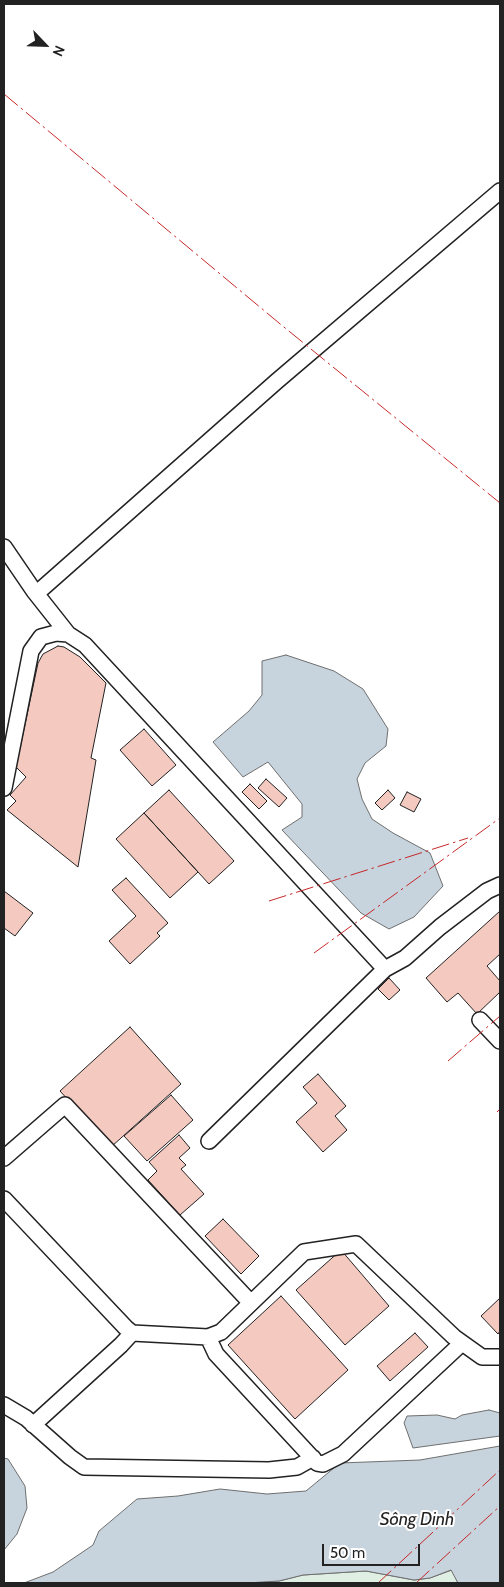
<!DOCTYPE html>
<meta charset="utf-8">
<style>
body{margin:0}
#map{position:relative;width:504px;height:1587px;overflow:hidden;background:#fff;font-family:Cabin,sans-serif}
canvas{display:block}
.frame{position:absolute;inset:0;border:5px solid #222;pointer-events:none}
.north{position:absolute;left:20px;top:20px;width:50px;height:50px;-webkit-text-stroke:4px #fff;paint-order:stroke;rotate:114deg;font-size:14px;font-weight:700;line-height:20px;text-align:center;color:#222}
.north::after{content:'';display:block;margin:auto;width:18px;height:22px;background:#222;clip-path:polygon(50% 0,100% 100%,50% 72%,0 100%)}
.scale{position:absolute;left:322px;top:1544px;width:98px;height:22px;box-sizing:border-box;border:2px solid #222;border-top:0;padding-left:6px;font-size:15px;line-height:18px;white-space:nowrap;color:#222;-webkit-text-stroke:4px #fff;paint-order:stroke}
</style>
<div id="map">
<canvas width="504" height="1587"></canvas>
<div class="frame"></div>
<div class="north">N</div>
<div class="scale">50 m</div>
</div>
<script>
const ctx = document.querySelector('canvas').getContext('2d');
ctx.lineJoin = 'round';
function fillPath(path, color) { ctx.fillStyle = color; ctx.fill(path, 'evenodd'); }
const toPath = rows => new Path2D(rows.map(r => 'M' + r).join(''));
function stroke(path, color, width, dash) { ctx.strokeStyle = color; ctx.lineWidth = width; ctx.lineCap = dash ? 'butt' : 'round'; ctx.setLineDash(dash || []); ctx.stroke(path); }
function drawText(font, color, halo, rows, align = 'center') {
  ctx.font = font + ' Cabin,sans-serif'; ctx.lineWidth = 4; ctx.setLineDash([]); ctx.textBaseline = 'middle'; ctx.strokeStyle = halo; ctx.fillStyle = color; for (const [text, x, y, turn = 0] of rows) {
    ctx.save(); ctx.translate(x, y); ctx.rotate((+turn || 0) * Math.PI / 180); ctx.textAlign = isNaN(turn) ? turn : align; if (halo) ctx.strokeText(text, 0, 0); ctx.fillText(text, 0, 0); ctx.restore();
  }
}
const green = toPath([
 [452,1570,458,1583,246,1583,279,1581,303,1575,366,1571,414,1580,430,1578,452,1570]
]);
fillPath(green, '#e0efe3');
stroke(green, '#6f6f6f', 1);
const water = toPath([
 [286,655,334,671,363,689,388,729,386,746,365,763,357,779,362,799,372,819,393,833,430,853,443,886,414,917,389,929,361,913,282,830,302,817,302,804,268,762,243,777,213,742,249,711,262,695,262,661,286,655],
 [489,1410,500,1413,500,1436,413,1448,404,1423,407,1416,437,1415,455,1419,462,1415,489,1410],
 [500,1446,500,1583,458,1583,451,1570,430,1578,414,1580,366,1571,303,1575,279,1581,246,1583,24,1583,53,1572,93,1545,99,1531,137,1499,178,1496,220,1489,267,1494,306,1491,340,1463,420,1460,500,1446],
 [4,1458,8,1459,25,1486,27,1508,17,1534,4,1550,4,1458]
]);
fillPath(water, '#c7d3dd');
stroke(water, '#6f6f6f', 1);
const building = toPath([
 [58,646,64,647,80,657,106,683,91,758,96,760,78,867,7,810,16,801,10,795,26,777,16,767,38,663,43,654,58,646],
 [144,729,176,765,152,786,120,750,144,729],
 [266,779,287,798,279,807,258,788,266,779],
 [250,784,267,801,259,809,242,792,250,784],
 [169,790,234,861,209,884,144,813,169,790],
 [388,790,395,798,382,810,375,803,388,790],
 [407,792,421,799,414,812,400,805,407,792],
 [144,813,198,872,170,898,116,839,144,813],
 [126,878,168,923,157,933,160,936,130,964,109,941,136,916,112,890,126,878],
 [4,891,33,913,15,936,4,928,4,891],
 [500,911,500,954,487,966,500,981,500,992,477,1014,458,993,447,1002,426,978,500,911],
 [389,978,400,990,389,1000,378,989,389,978],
 [130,1027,181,1084,111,1147,60,1091,130,1027],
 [318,1074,346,1106,335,1116,347,1130,323,1152,296,1122,317,1103,303,1087,318,1074],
 [171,1095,193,1120,147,1161,124,1136,171,1095],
 [179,1135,190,1148,179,1158,186,1165,181,1169,204,1194,180,1215,148,1180,157,1171,149,1162,179,1135],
 [223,1219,259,1256,241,1274,205,1236,223,1219],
 [341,1250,389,1306,345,1345,296,1290,341,1250],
 [281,1296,348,1370,295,1419,228,1345,281,1296],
 [500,1298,500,1331,498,1334,481,1316,500,1298],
 [415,1333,428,1347,390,1381,377,1366,415,1333]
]);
fillPath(building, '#f3c9c0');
stroke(building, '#222', 1);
const minor = toPath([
 [4,547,34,591,68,634],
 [37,593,277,381,500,191],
 [4,788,31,651,41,637,56,633,68,634,85,645,385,969,405,958,440,927,487,891,500,885],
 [480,1020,500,1041],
 [209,1141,385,969],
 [4,1158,65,1105,251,1303],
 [4,1199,126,1328,132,1333,208,1337,221,1332,304,1252,356,1244,454,1337,482,1357,500,1357],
 [208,1337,216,1354,317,1463,323,1464,343,1454,462,1343],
 [4,1405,26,1418,70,1457,84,1467,269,1470,297,1467,313,1458],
 [33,1425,121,1345,132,1333]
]);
stroke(minor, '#222', 18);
stroke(minor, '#fff', 15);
stroke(toPath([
 [4,94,279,323,500,503],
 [269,901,468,838],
 [314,953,500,818],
 [448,1061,500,1016],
 [497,1112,500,1109],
 [378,1583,500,1470],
 [416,1583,500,1506]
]), '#c62828', 1, [18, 4, 2.5, 4]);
drawText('italic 18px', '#222', '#fff', [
 ["Sông Dinh",417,1520]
]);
</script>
